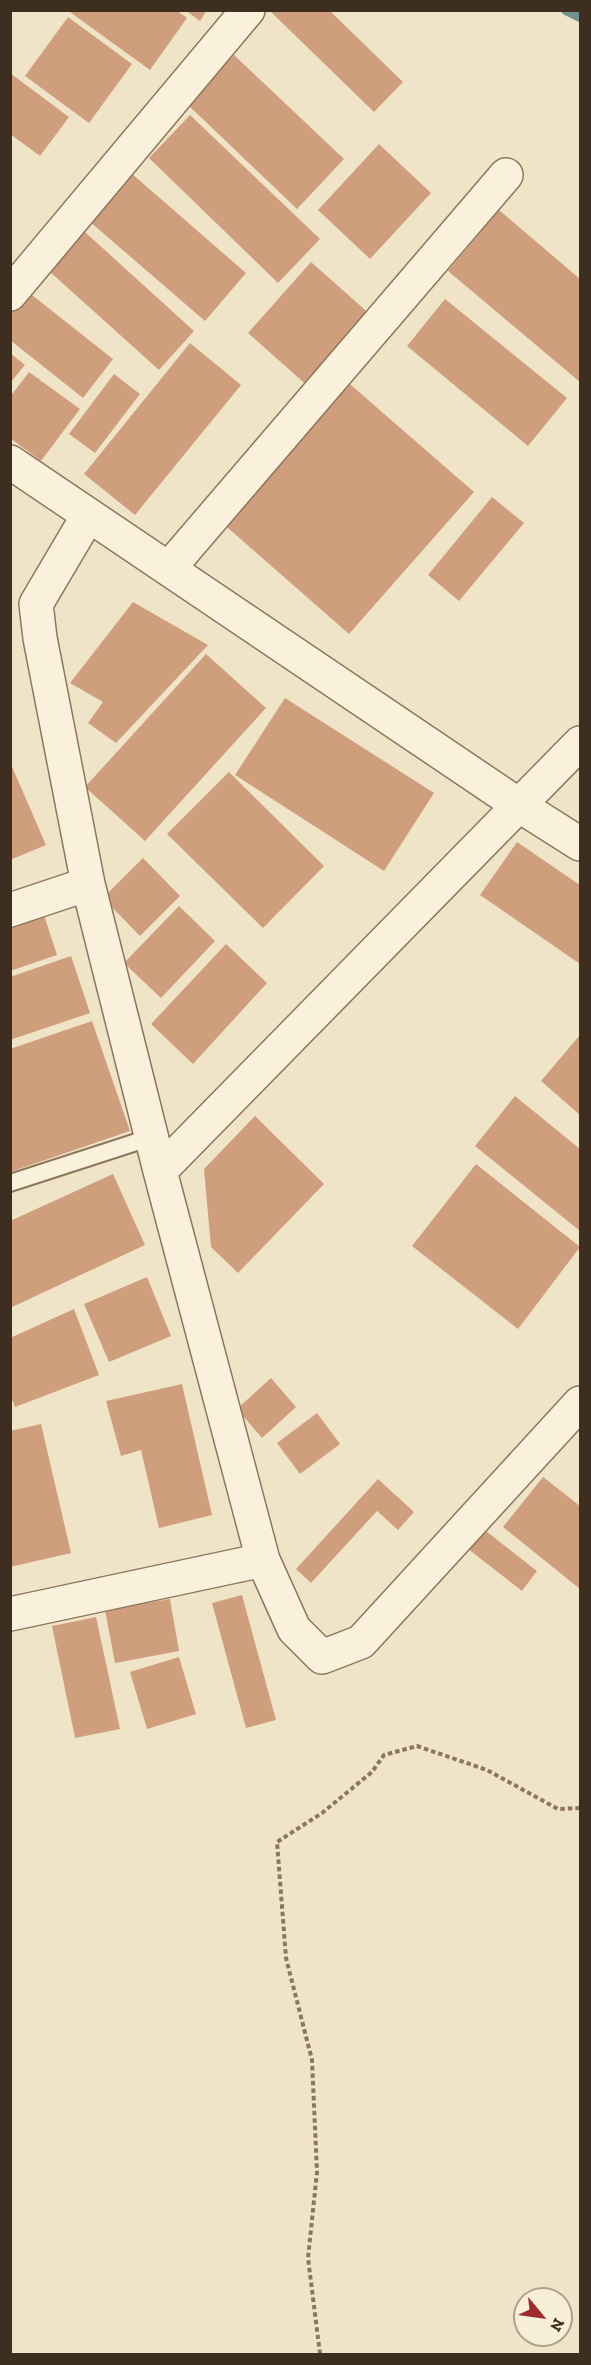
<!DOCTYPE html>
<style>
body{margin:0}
#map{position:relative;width:591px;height:2365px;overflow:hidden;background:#f0e4c8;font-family:"Zilla Slab",serif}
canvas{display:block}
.frame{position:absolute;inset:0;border:12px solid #3d2e20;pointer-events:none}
.north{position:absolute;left:513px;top:2287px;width:60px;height:60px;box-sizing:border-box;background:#f7eed8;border:2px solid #ada18e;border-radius:50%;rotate:119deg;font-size:16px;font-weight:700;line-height:24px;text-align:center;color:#3d2e20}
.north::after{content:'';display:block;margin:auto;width:21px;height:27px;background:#9e2a2b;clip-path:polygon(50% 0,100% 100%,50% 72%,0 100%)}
</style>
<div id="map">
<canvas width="591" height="2365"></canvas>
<div class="frame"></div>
<div class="north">N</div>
</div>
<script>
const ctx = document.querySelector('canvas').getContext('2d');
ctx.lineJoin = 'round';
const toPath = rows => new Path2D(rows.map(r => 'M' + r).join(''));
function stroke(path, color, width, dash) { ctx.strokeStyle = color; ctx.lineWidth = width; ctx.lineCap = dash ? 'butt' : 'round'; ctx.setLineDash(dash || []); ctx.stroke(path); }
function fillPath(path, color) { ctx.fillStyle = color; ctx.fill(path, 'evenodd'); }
stroke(toPath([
 [566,10,580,17]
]), '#6f938a', 10);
fillPath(toPath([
 [67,10,176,10,187,18,150,70],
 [185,10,207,10,200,21],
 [272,10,329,10,403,82,374,112,271,12],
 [68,17,132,64,89,123,25,76],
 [234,55,344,159,297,209,187,104],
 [10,73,69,117,40,156,10,134],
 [190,115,320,239,278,283,149,158],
 [379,144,431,193,370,259,318,210],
 [131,173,246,273,205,321,89,221],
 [499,210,580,279,580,382,448,271],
 [85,232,194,331,159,370,49,271],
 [311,262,373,317,310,388,248,333],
 [23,288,113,359,83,398,10,340,10,304],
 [445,299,567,398,528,446,407,346],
 [190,343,241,385,135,515,84,474],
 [10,353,25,365,10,383],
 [29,372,80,409,41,461,10,438,10,397],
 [114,374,140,394,95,453,69,434],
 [344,379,474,492,349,634,220,521],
 [492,497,524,523,459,601,428,575],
 [133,602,208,645,116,743,88,723,103,702,70,683],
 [206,654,266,708,145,841,85,787],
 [285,698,434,793,384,871,235,775],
 [10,762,46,845,10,860],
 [229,772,324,866,263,928,167,834],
 [517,842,580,885,580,964,480,895],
 [143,858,180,896,140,936,103,898],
 [179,906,215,941,161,998,124,963],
 [42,909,57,955,10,971,10,920],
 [226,944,267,983,193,1064,151,1024],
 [71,956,90,1013,10,1040,10,977],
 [92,1021,130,1131,10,1172,10,1049],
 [580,1035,580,1115,541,1081],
 [515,1096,580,1149,580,1231,475,1146],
 [255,1116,324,1184,238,1273,211,1247,204,1169],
 [476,1164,580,1247,518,1329,412,1246],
 [113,1174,145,1245,10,1308,10,1221],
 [147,1277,171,1336,109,1362,84,1304],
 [74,1309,99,1375,15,1407,10,1395,10,1338],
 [271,1378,296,1407,262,1438,237,1409],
 [182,1384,212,1515,159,1528,141,1450,121,1456,106,1401],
 [317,1413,340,1444,300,1474,277,1443],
 [41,1424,71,1553,10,1567,10,1431],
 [543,1477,580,1506,580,1589,503,1527],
 [378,1479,414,1512,398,1530,377,1511,311,1583,296,1569],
 [482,1528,537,1571,522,1591,467,1548],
 [242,1595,276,1720,246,1728,212,1603],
 [170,1599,179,1651,115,1663,105,1610],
 [96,1617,120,1729,75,1738,52,1626],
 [179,1657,196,1714,147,1729,130,1672]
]), '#cf9f7d');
const lane = toPath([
 [10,1183,152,1137]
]);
const street = toPath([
 [10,294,248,10],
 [10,462,520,806,580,844],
 [88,516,36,604,40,638,88,884,160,1171,263,1560,294,1629,322,1657,361,1642,580,1403],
 [169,568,506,175],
 [10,910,88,884],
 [160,1171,580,743],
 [10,1614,263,1560]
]);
stroke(lane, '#8d765c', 20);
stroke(street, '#8d765c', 36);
stroke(toPath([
 [320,2354,308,2258,317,2172,312,2060,286,1958,277,1842,322,1813,372,1772,384,1755,417,1746,487,1770,558,1809,580,1808]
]), '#8d765c', 4, [4.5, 3]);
stroke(lane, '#faf1dc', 16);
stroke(street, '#faf1dc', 33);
</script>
